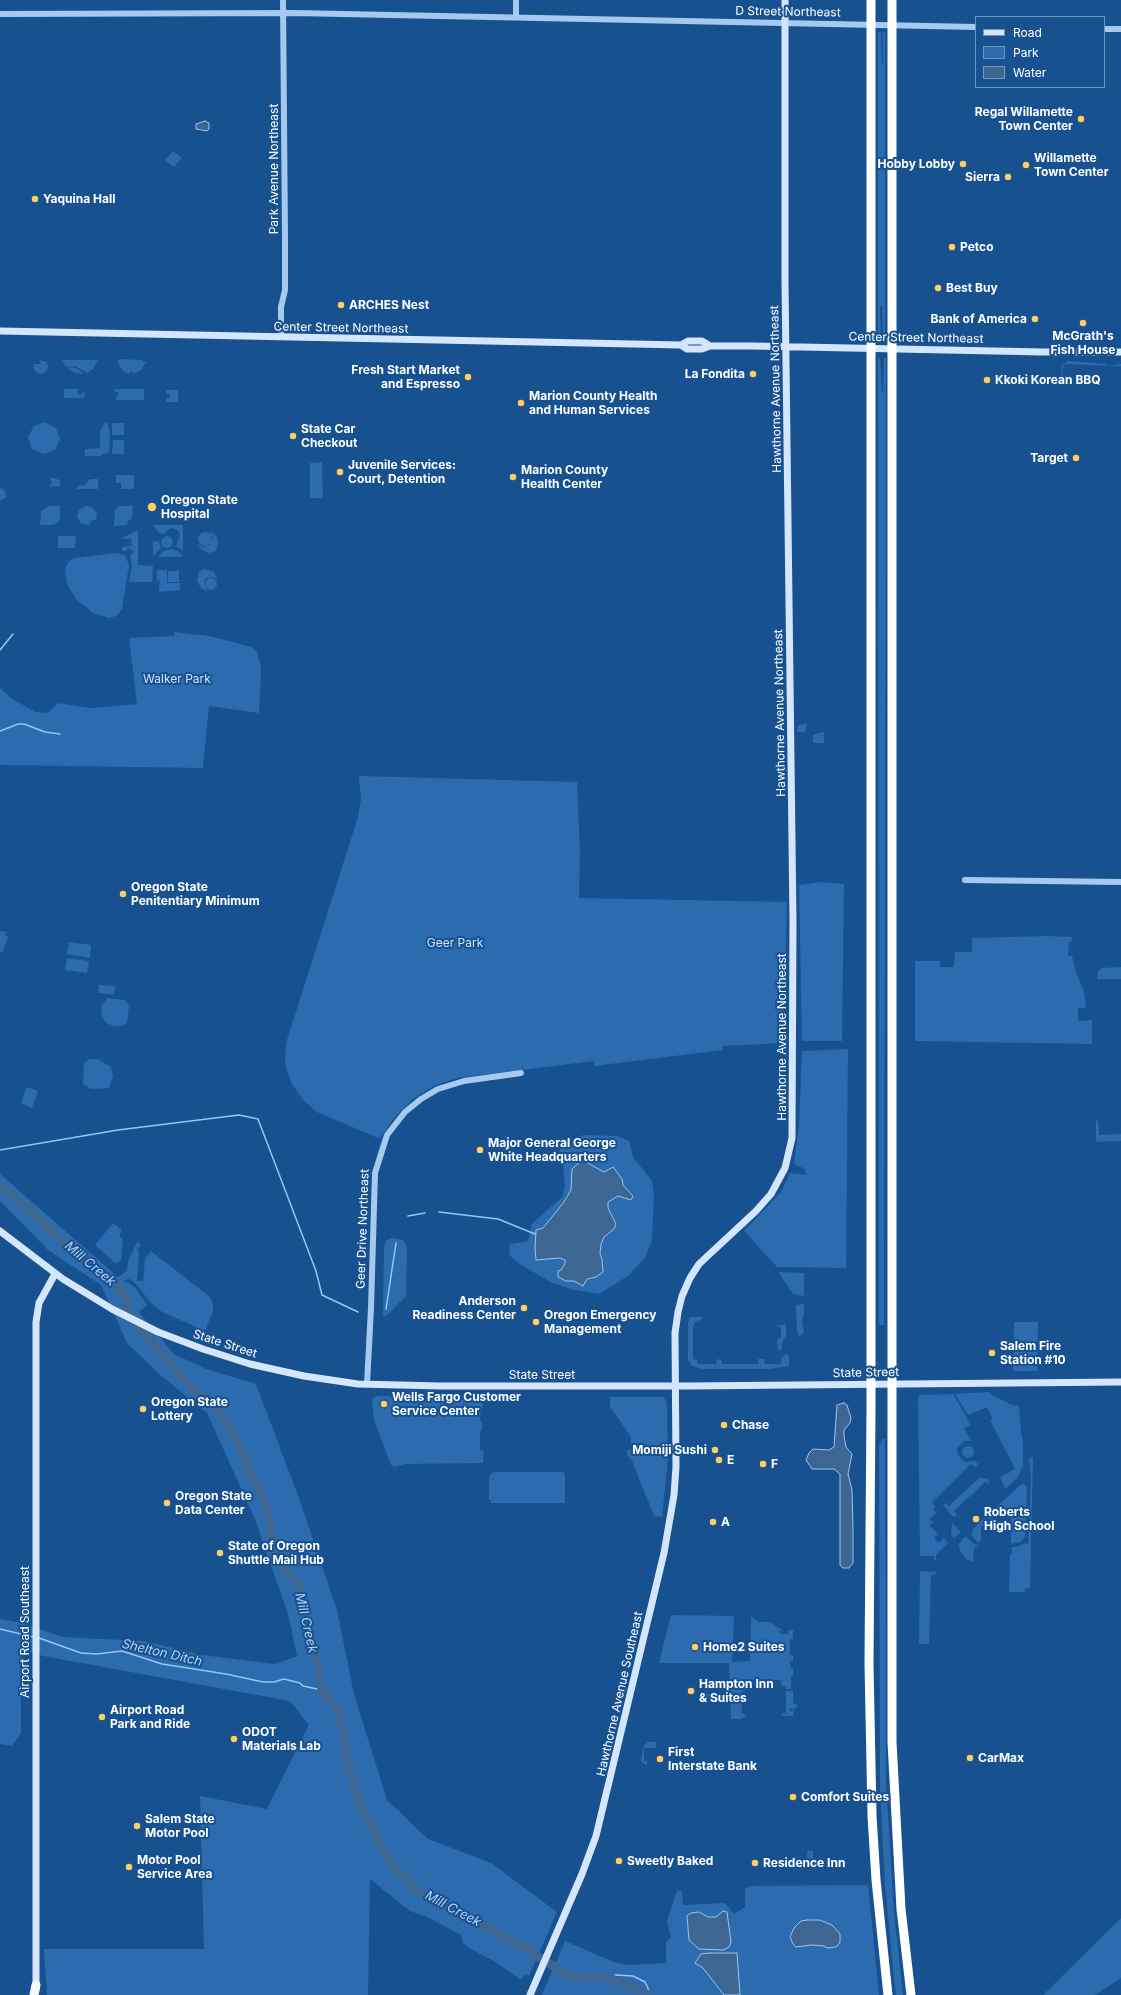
<!DOCTYPE html>
<style>
body{margin:0}
#map{position:relative;width:1121px;height:1995px;overflow:hidden;background:#185190;font-family:Inter,sans-serif}
canvas{display:block}
.legend{position:absolute;left:975px;top:16px;width:130px;height:72px;box-sizing:border-box;background:#185190;border:1px solid #7497bc;margin:0;padding:5px 7px;list-style:none;font-size:12px;color:#fff}
.legend li{display:flex;align-items:center;gap:8px;height:20px}
.legend b{width:20px;border:1px solid #7497bc}
</style>
<div id="map">
<canvas width="1121" height="1995"></canvas>
<ul class="legend">
<li><b style="height:5px;background:#d4e6fb"></b>Road</li>
<li><b style="height:11px;background:#2b6bae"></b>Park</li>
<li><b style="height:11px;background:#3d6693"></b>Water</li>
</ul>
</div>
<script>
const ctx = document.querySelector('canvas').getContext('2d');
ctx.lineJoin = 'round';
function fillPath(path, color) { ctx.fillStyle = color; ctx.fill(path, 'evenodd'); }
const toPath = rows => new Path2D(rows.map(r => 'M' + r).join(''));
function stroke(path, color, width, dash) { ctx.strokeStyle = color; ctx.lineWidth = width; ctx.lineCap = dash ? 'butt' : 'round'; ctx.setLineDash(dash || []); ctx.stroke(path); }
function drawText(font, color, halo, rows, align = 'center') {
  ctx.font = font + ' Inter,sans-serif'; ctx.lineWidth = 4; ctx.setLineDash([]); ctx.textBaseline = 'middle'; ctx.strokeStyle = halo; ctx.fillStyle = color; for (const [text, x, y, turn = 0] of rows) {
    ctx.save(); ctx.translate(x, y); ctx.rotate((+turn || 0) * Math.PI / 180); ctx.textAlign = isNaN(turn) ? turn : align; if (halo) ctx.strokeText(text, 0, 0); ctx.fillText(text, 0, 0); ctx.restore();
  }
}
fillPath(toPath([
 [878,32,881,32,882,64,883,63,883,32,885,32,885,337,883,337,882,305,880,307,881,337,878,337],
 [173,151,182,158,174,167,165,160],
 [878,358,880,358,882,392,883,391,884,358,886,358,884,1325,879,1325],
 [121,359,141,360,146,362,140,371,133,374,133,372,130,372,129,374,124,372,119,366,117,360],
 [39,360,46,362,48,366,47,371,43,371,46,372,42,374,37,373,33,368,34,364,41,364],
 [62,360,98,360,93,369,87,373,75,366,66,367],
 [1068,361,1107,364,1107,366,1121,364,1121,366,1065,364,1062,369,1064,382,1062,387,1061,367,1063,364],
 [72,367,78,369,84,374,75,373,67,368],
 [64,389,78,389,78,394,82,395,84,391,85,396,83,398,64,398],
 [115,389,144,389,144,400,117,400,115,397,118,397,118,392,115,392],
 [166,390,178,390,178,402,166,402,166,398,170,398,170,394,166,394],
 [45,422,56,428,60,439,55,450,44,454,32,449,28,437,34,426],
 [105,423,108,423,110,433,109,453,107,452,106,454,101,454,101,456,85,456,85,449,100,448,100,431],
 [112,423,124,423,124,435,112,435],
 [113,440,124,440,124,454,112,454],
 [322,462,323,498,310,498,310,463],
 [116,475,134,475,134,489,121,489,121,483,116,483],
 [49,477,60,480,60,486,49,487,52,482],
 [90,479,98,479,98,489,77,489,78,486,84,485],
 [0,488,4,490,6,494,5,498,0,501],
 [49,506,60,506,60,520,54,525,40,525,41,511],
 [86,506,92,507,97,513,96,520,92,520,90,525,81,524,77,517,79,510],
 [123,506,133,506,132,519,128,520,127,525,114,526,115,510,119,506],
 [153,525,183,525,183,551,176,546,180,535,178,530,171,528,163,534,158,532],
 [135,531,138,531,138,565,153,566,152,582,129,582,132,565,130,556,133,551,128,548,125,552,122,550,122,547,132,546,131,539,124,539,124,537],
 [209,531,217,537,218,545,216,551,209,553,202,550,197,544,204,547,210,545,213,538],
 '198 539a7 7 0 1 1 14 0a7 7 0 1 1-14 0Z',
 '161 542a6 6 0 1 1 12 0a6 6 0 1 1-12 0Z',
 [58,536,76,536,75,548,58,548],
 [153,541,159,542,161,548,153,557],
 [171,549,178,551,183,557,158,557,163,551],
 [116,553,125,555,129,565,122,609,116,616,109,618,93,613,76,599,67,584,65,569,69,561,75,558],
 [204,569,214,572,218,580,213,577,206,578,204,583,207,591,201,588,197,581,199,572],
 [157,570,167,570,167,583,180,583,180,590,159,592,160,577,159,581,157,581],
 [168,571,179,571,179,582,168,582],
 '205 584a6 6 0 1 1 12 0a6 6 0 1 1-12 0Z',
 [174,632,209,636,252,647,257,652,261,668,259,713,209,706,203,768,0,765,0,688,11,698,35,712,47,713,51,710,57,703,91,708,137,704,129,638,174,636],
 [807,724,805,732,797,732,798,725],
 [822,732,824,733,824,743,815,743,813,742,813,735],
 [359,776,577,782,580,852,579,898,787,902,783,1043,723,1046,723,1050,594,1066,594,1061,457,1078,434,1086,413,1099,394,1118,381,1137,378,1138,317,1112,304,1101,292,1084,285,1064,286,1043,358,817,361,799],
 [822,882,844,884,842,1041,802,1041,799,885],
 [0,931,7,932,5,935,8,937,2,953,0,952],
 [1046,936,1072,937,1072,942,1069,941,1068,955,1072,956,1076,972,1084,992,1086,1008,1078,1008,1078,1021,1092,1020,1092,1044,915,1041,915,961,940,961,940,967,954,967,955,952,972,952,972,938],
 [69,942,91,945,90,958,67,954],
 [67,958,89,961,87,973,65,970],
 [1121,967,1121,979,1097,979,1098,971,1102,968],
 [99,985,115,986,114,995,98,993],
 [107,998,125,1000,129,1006,127,1023,122,1026,114,1026,106,1023,102,1016,101,1007],
 [848,1049,846,1268,777,1267,744,1231,781,1192,790,1173,806,1175,805,1169,794,1164,799,1124,802,1051],
 [89,1059,98,1059,111,1067,113,1077,109,1088,91,1089,83,1084,84,1063],
 [27,1087,38,1091,32,1108,21,1103],
 [1098,1120,1099,1135,1121,1134,1121,1141,1096,1142,1096,1121],
 [584,1135,617,1136,629,1141,633,1157,652,1181,654,1194,652,1240,645,1258,628,1276,599,1294,574,1290,552,1283,520,1264,510,1256,509,1251,510,1244,528,1241,532,1224,562,1197,565,1187,563,1163,558,1154,564,1141],
 [0,1174,118,1277,127,1271,128,1261,137,1242,141,1245,137,1250,139,1252,137,1281,143,1281,145,1259,151,1251,210,1297,213,1303,213,1312,205,1331,162,1312,152,1304,134,1282,129,1279,122,1281,129,1283,135,1287,147,1305,139,1312,174,1354,206,1369,256,1384,300,1501,337,1610,354,1694,387,1800,428,1839,491,1863,557,1912,529,1976,525,1975,521,1980,494,1961,469,1948,463,1943,461,1935,427,1917,410,1911,370,1879,368,1995,47,1995,44,1949,204,1949,200,1796,267,1809,309,1725,290,1701,43,1656,21,1649,21,1733,12,1746,0,1744,0,1619,23,1623,62,1637,144,1641,202,1655,275,1664,297,1656,288,1614,255,1519,207,1413,159,1374,127,1343,101,1285,48,1250,0,1201],
 [113,1223,122,1230,119,1236,123,1239,121,1261,115,1263,95,1245],
 [391,1238,403,1240,407,1246,406,1296,385,1317,383,1315,384,1248,386,1241],
 [778,1272,804,1273,804,1296,793,1294],
 [804,1304,804,1314,802,1321,804,1333,799,1337,797,1332,796,1305],
 [690,1317,702,1317,702,1319,695,1322,693,1327,693,1359,697,1360,697,1364,716,1364,717,1359,721,1360,722,1364,758,1364,758,1359,764,1359,765,1364,781,1364,781,1358,786,1354,789,1355,789,1366,770,1369,703,1369,692,1366,688,1360,688,1322],
 [1014,1322,1038,1322,1037,1371,1013,1371],
 [786,1324,786,1335,782,1343,782,1349,778,1351,777,1339,781,1338,781,1328,777,1326],
 [989,1392,992,1395,1012,1405,1019,1406,1021,1432,1023,1443,1023,1466,1017,1478,1005,1489,1000,1477,1015,1469,990,1420,993,1419,987,1407,968,1415,955,1394],
 [953,1394,966,1416,970,1425,964,1429,972,1441,965,1441,960,1445,957,1449,958,1455,965,1462,975,1461,978,1464,975,1467,971,1464,932,1502,936,1507,933,1509,935,1512,939,1510,929,1519,934,1523,929,1525,938,1534,934,1538,939,1543,944,1538,948,1543,936,1555,936,1560,934,1560,934,1556,920,1556,918,1400,919,1395],
 [377,1396,480,1398,483,1405,479,1418,482,1423,482,1431,480,1431,480,1450,484,1451,483,1463,405,1464,394,1467,391,1465,374,1420,372,1399],
 [610,1397,663,1397,666,1400,667,1407,668,1460,662,1517,654,1516,632,1461,627,1455,627,1450,631,1449,631,1437,612,1409,610,1409],
 [882,1439,885,1439,886,1781,894,1912,903,1995,896,1995,893,1970,885,1884,880,1788,879,1444,881,1443],
 '962 1452a6 6 0 1 1 12 0a6 6 0 1 1-12 0Z',
 [1031,1457,1033,1458,1030,1588,1025,1588,1025,1592,1009,1592,1010,1554,1012,1553,1012,1550,1010,1548,1020,1546,1025,1543,1028,1544,1031,1477,1029,1459],
 [495,1472,563,1472,565,1474,565,1503,491,1503,491,1500,489,1500,489,1478,491,1473],
 [980,1477,985,1479,988,1478,989,1485,985,1482,954,1511,957,1515,953,1517,944,1506,944,1504,946,1503,949,1506],
 [1023,1483,1027,1487,1025,1536,1021,1542,1011,1544,1011,1512,996,1512,996,1517,991,1521,986,1516],
 [984,1518,989,1523,986,1526,981,1526,981,1540,980,1542,977,1542,972,1536,972,1530],
 [952,1523,961,1532,954,1538,951,1534],
 [965,1536,974,1544,980,1546,974,1547,973,1562,966,1559,960,1551,959,1544],
 [920,1571,936,1572,935,1575,931,1575,929,1644,919,1644],
 [671,1615,734,1616,732,1662,750,1661,751,1616,758,1622,770,1622,783,1631,779,1631,780,1634,788,1634,789,1630,793,1630,793,1639,790,1639,790,1655,793,1655,793,1661,790,1661,791,1668,793,1668,793,1676,791,1676,791,1689,786,1689,786,1687,782,1686,781,1680,742,1680,741,1689,746,1691,741,1692,742,1713,746,1716,741,1719,731,1719,729,1663,659,1663],
 [786,1691,793,1691,793,1703,798,1705,794,1710,790,1708,790,1712,794,1710,793,1716,782,1716,783,1713,786,1713],
 [704,1694,722,1695,722,1698,720,1700,703,1700,697,1696,704,1696],
 [648,1742,656,1742,656,1748,644,1748,644,1761,647,1761,647,1765,642,1763,641,1760,644,1746],
 [807,1851,813,1851,813,1863,808,1863],
 [868,1885,879,1995,542,1995,565,1941,616,1963,629,1965,666,1963,666,1942,671,1938,667,1921,677,1891,682,1891,683,1905,725,1903,734,1914,745,1907,745,1889,750,1886],
 [1121,1918,1121,1978,1095,1995,1043,1995]
]), '#2b6bae');
const water = toPath([
 [205,121,209,123,209,129,207,131,196,129,196,124,205,121],
 [582,1160,604,1172,613,1167,622,1179,623,1185,633,1196,631,1200,618,1196,608,1202,608,1208,616,1224,614,1229,604,1237,601,1244,600,1254,602,1259,603,1272,596,1277,587,1279,583,1286,574,1281,566,1281,558,1277,558,1271,561,1270,565,1264,565,1260,560,1258,536,1260,535,1248,536,1230,543,1228,564,1202,571,1190,572,1169,582,1160],
 [844,1403,847,1405,851,1418,850,1423,844,1430,844,1436,846,1447,852,1454,848,1474,852,1490,853,1529,853,1563,849,1568,843,1568,840,1565,840,1474,834,1469,812,1469,806,1460,809,1453,813,1449,829,1450,834,1447,837,1405,844,1403],
 [723,1911,727,1912,731,1942,729,1947,723,1950,699,1949,689,1940,687,1916,691,1913,699,1912,708,1917,716,1917,723,1911],
 [807,1920,820,1920,832,1925,840,1934,840,1943,836,1947,827,1948,824,1946,812,1945,796,1947,793,1944,790,1937,794,1928,801,1921,807,1920],
 [710,1953,737,1953,740,1995,724,1995,703,1968,695,1963,701,1954,710,1953]
]);
fillPath(water, '#3d6693');
stroke(water, '#99c5f2', 1);
stroke(toPath([
 [0,650,13,634],
 [0,731,18,724,24,724,45,732,60,734],
 [0,1150,118,1130,239,1115,258,1119,316,1271,322,1295,358,1312],
 [439,1212,498,1219,535,1234],
 [408,1216,425,1213],
 [386,1309,396,1243],
 [0,1629,33,1637],
 [39,1638,81,1653,97,1654,122,1651,162,1664,226,1674,263,1682,274,1682,284,1679,300,1683,303,1686,322,1690],
 [606,1977,616,1975,633,1976,645,1982,648,1988,648,1995]
]), '#99c5f2', 1.5);
stroke(toPath([
 [0,1184,70,1248,113,1282,124,1294,129,1312,136,1324,184,1379,197,1393,211,1402,232,1430,268,1512,274,1556,298,1584,317,1661,322,1690,337,1711,341,1721,348,1765,356,1794,366,1818,389,1861,414,1887,429,1898,518,1944,568,1975,578,1977,606,1977,623,1983,648,1995]
]), '#3d6693', 9);
stroke(toPath([
 [516,0,516,17],
 [0,14,294,13,976,27],
 [1104,29,1121,29],
 [281,337,281,307,285,290,285,238,283,0],
 [965,880,1121,882],
 [367,1384,371,1308,375,1173,387,1135,405,1112,421,1099,438,1089,464,1081,521,1073]
]), '#a6caef', 6);
stroke(toPath([
 [0,331,633,344,681,345,688,341,702,341,710,346],
 [681,345,687,349,702,349,710,346,753,346,1043,352,1121,352],
 [0,1231,63,1279,112,1309,158,1332,203,1349,250,1364,304,1376,358,1384,441,1386,688,1386,1121,1382],
 [36,1989,36,1322,39,1303,55,1274],
 [530,1995,582,1874,596,1836,664,1553,674,1495,676,1467,675,1333,678,1312,682,1296,690,1278,699,1264,756,1211,771,1194,785,1168,792,1138,793,921,785,282,785,0]
]), '#d4e6fb', 7);
stroke(toPath([
 [34,1995,36,1985]
]), '#f6faff', 9);
stroke(toPath([
 [871,0,871,1408,869,1664,872,1816,876,1880,888,1995],
 [892,0,892,1742,901,1909,911,1995]
]), '#fff', 9);
for (const [x, y, r, color] of [
 [1081,119,4,"#ffcd64"],
 [963,164,4,"#ffcd64"],
 [1026,165,4,"#ffcd64"],
 [1008,177,4,"#ffcd64"],
 [35,199,4,"#ffcd64"],
 [952,247,4,"#ffcd64"],
 [938,288,4,"#ffcd64"],
 [341,305,4,"#ffcd64"],
 [1035,319,4,"#ffcd64"],
 [1083,323,4,"#ffcd64"],
 [753,374,4,"#ffcd64"],
 [468,377,4,"#ffcd64"],
 [987,380,4,"#ffcd64"],
 [521,403,4,"#ffcd64"],
 [293,436,4,"#ffcd64"],
 [1076,458,4,"#ffcd64"],
 [340,472,4,"#ffcd64"],
 [513,477,4,"#ffcd64"],
 [152,507,5,"#ffcd64"],
 [123,894,4,"#ffcd64"],
 [480,1150,4,"#ffcd64"],
 [524,1308,4,"#ffcd64"],
 [536,1322,4,"#ffcd64"],
 [992,1353,4,"#ffcd64"],
 [384,1404,4,"#ffcd64"],
 [143,1409,4,"#ffcd64"],
 [724,1425,4,"#ffcd64"],
 [715,1450,4,"#ffcd64"],
 [719,1460,4,"#ffcd64"],
 [763,1464,4,"#ffcd64"],
 [167,1503,4,"#ffcd64"],
 [976,1519,4,"#ffcd64"],
 [713,1522,4,"#ffcd64"],
 [220,1553,4,"#ffcd64"],
 [695,1647,4,"#ffcd64"],
 [691,1691,4,"#ffcd64"],
 [102,1717,4,"#ffcd64"],
 [234,1739,4,"#ffcd64"],
 [970,1758,4,"#ffcd64"],
 [660,1759,4,"#ffcd64"],
 [793,1797,4,"#ffcd64"],
 [137,1826,4,"#ffcd64"],
 [619,1861,4,"#ffcd64"],
 [755,1863,4,"#ffcd64"],
 [129,1867,4,"#ffcd64"]
]) { const dot = new Path2D(); dot.arc(x, y, r, 0, 2 * Math.PI); ctx.fillStyle = color; ctx.fill(dot); stroke(dot, '#185190', 1.5); }
drawText('12px', '#fff', '#185190', [
 ["D Street Northeast",788,12,1],
 ["Park Avenue Northeast",274,169,-90],
 ["Center Street Northeast",341,328,1],
 ["Center Street Northeast",916,338,1],
 ["Hawthorne Avenue Northeast",776,389,-91],
 ["Hawthorne Avenue Northeast",780,713,-91],
 ["Hawthorne Avenue Northeast",782,1037,-90],
 ["Geer Drive Northeast",363,1229,-88],
 ["State Street",225,1344,18],
 ["State Street",866,1373,-1],
 ["State Street",542,1375],
 ["Airport Road Southeast",25,1632,-90],
 ["Hawthorne Avenue Southeast",620,1694,-77]
]);
drawText('bold 12px', '#fff', '#185190', [
 ["Regal Willamette",1073,112,"right"],
 ["Town Center",1073,126,"right"],
 ["Willamette",1034,158],
 ["Town Center",1034,172],
 ["Hobby Lobby",955,164,"right"],
 ["Sierra",1000,177,"right"],
 ["Yaquina Hall",43,199],
 ["Petco",960,247],
 ["Best Buy",946,288],
 ["ARCHES Nest",349,305],
 ["Bank of America",1027,319,"right"],
 ["McGrath's",1083,336,"center"],
 ["Fish House",1083,350,"center"],
 ["Fresh Start Market",460,370,"right"],
 ["and Espresso",460,384,"right"],
 ["La Fondita",745,374,"right"],
 ["Kkoki Korean BBQ",995,380],
 ["Marion County Health",529,396],
 ["and Human Services",529,410],
 ["State Car",301,429],
 ["Checkout",301,443],
 ["Target",1068,458,"right"],
 ["Juvenile Services:",348,465],
 ["Court, Detention",348,479],
 ["Marion County",521,470],
 ["Health Center",521,484],
 ["Oregon State",161,500],
 ["Hospital",161,514],
 ["Oregon State",131,887],
 ["Penitentiary Minimum",131,901],
 ["Major General George",488,1143],
 ["White Headquarters",488,1157],
 ["Anderson",516,1301,"right"],
 ["Readiness Center",516,1315,"right"],
 ["Oregon Emergency",544,1315],
 ["Management",544,1329],
 ["Salem Fire",1000,1346],
 ["Station #10",1000,1360],
 ["Wells Fargo Customer",392,1397],
 ["Service Center",392,1411],
 ["Oregon State",151,1402],
 ["Lottery",151,1416],
 ["Chase",732,1425],
 ["Momiji Sushi",707,1450,"right"],
 ["E",727,1460],
 ["F",771,1464],
 ["Oregon State",175,1496],
 ["Data Center",175,1510],
 ["Roberts",984,1512],
 ["High School",984,1526],
 ["A",721,1522],
 ["State of Oregon",228,1546],
 ["Shuttle Mail Hub",228,1560],
 ["Home2 Suites",703,1647],
 ["Hampton Inn",699,1684],
 ["& Suites",699,1698],
 ["Airport Road",110,1710],
 ["Park and Ride",110,1724],
 ["ODOT",242,1732],
 ["Materials Lab",242,1746],
 ["First",668,1752],
 ["Interstate Bank",668,1766],
 ["CarMax",978,1758],
 ["Comfort Suites",801,1797],
 ["Salem State",145,1819],
 ["Motor Pool",145,1833],
 ["Motor Pool",137,1860],
 ["Service Area",137,1874],
 ["Sweetly Baked",627,1861],
 ["Residence Inn",763,1863]
], 'left');
drawText('12px', '#cde3fb', '#185190', [
 ["Walker Park",177,679],
 ["Geer Park",455,943]
]);
drawText('italic 13px', '#b2d4f6', '#185190', [
 ["Mill Creek",90,1264,40],
 ["Mill Creek",306,1623,77],
 ["Shelton Ditch",162,1653,13],
 ["Mill Creek",453,1909,28]
]);
</script>
